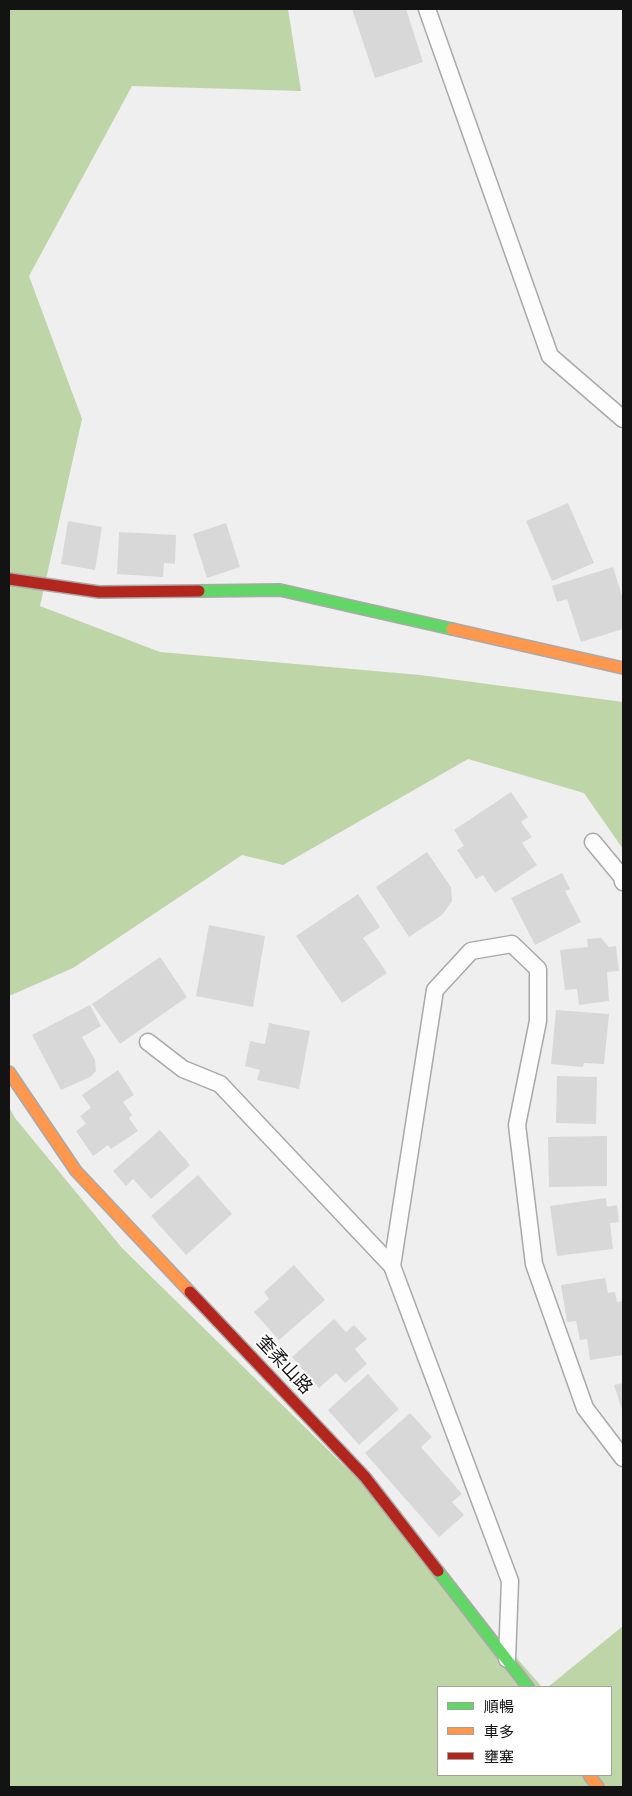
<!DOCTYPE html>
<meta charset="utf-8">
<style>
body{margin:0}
#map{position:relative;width:632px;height:1796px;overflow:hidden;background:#efefef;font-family:"Open Sans","Noto Sans TC",sans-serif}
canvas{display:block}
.frame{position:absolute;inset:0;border:10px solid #131313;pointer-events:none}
.legend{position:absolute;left:437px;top:1686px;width:175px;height:90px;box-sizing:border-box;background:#fff;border:1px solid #a1a1a1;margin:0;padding:6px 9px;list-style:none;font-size:15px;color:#131313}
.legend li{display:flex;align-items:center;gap:10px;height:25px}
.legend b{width:25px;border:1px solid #a1a1a1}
</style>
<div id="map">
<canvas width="632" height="1796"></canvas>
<div class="frame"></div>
<ul class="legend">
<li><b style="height:6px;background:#63d668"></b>順暢</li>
<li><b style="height:6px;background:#ff974d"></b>車多</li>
<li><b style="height:6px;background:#b3261e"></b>壅塞</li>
</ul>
</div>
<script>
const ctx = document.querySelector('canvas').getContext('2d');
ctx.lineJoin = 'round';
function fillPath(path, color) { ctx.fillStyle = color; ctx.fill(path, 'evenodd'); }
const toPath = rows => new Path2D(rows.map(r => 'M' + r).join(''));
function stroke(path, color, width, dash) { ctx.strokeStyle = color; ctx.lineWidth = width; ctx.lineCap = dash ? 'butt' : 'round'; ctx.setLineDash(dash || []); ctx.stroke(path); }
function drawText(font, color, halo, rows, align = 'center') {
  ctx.font = font + ' "Open Sans","Noto Sans TC",sans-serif'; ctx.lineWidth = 4; ctx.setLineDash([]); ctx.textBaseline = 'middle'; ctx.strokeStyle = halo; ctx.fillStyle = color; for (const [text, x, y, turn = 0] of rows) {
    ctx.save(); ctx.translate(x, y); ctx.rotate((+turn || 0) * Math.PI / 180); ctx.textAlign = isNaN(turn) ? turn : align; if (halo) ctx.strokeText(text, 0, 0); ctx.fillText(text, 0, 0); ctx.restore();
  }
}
fillPath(toPath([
 [9,9,288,9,301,91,132,86,29,276,82,419,40,606,160,652,420,675,623,702,623,849,584,793,468,759,283,865,242,855,73,968,9,996],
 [9,1107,15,1118,122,1248,372,1493,542,1687,438,1687,438,1775,611,1775,611,1687,548,1687,623,1626,623,1787,9,1787]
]), '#bed5a7');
fillPath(toPath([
 [352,9,406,9,423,62,375,78],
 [568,503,594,563,552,581,526,521],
 [68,521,102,527,95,570,61,564],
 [226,523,240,567,207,578,193,534],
 [119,532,176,535,175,564,164,563,163,577,117,574],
 [613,567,623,599,623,629,581,642,567,599,557,602,552,586],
 [511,792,528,817,521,822,532,837,522,843,537,865,495,893,483,875,476,879,457,850,464,846,454,830],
 [427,852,451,887,452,901,442,915,409,937,376,887],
 [562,873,570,889,565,891,581,922,535,945,511,898],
 [358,894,380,927,363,938,387,973,342,1003,296,936],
 [209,925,265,936,253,1007,196,996],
 [601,938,609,947,616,946,619,971,607,972,609,1001,579,1005,577,989,565,990,560,950,588,947,587,939],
 [160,957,187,997,120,1044,92,1004],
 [90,1005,101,1026,82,1037,95,1060,96,1071,90,1077,61,1090,32,1035],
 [556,1010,609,1014,604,1064,584,1063,583,1067,551,1064],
 [269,1023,310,1031,299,1089,257,1080,260,1070,245,1066,250,1041,265,1044],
 [118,1070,134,1095,123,1102,132,1115,129,1118,138,1131,111,1149,108,1145,93,1156,76,1131,86,1124,80,1116,91,1108,82,1095],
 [557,1076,597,1077,596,1124,556,1123],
 [160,1130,190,1165,151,1199,133,1179,126,1186,113,1171],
 [607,1136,607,1186,549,1187,548,1137],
 [198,1175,232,1214,186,1255,151,1216],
 [606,1198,607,1207,617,1205,619,1222,610,1223,613,1249,557,1256,550,1206],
 [294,1265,325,1300,279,1340,254,1312,269,1299,264,1292],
 [605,1278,608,1293,615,1292,617,1302,623,1301,623,1355,590,1360,587,1339,580,1340,576,1321,567,1322,561,1285],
 [334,1319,346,1332,354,1325,367,1339,355,1349,367,1364,345,1383,336,1373,319,1388,292,1357],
 [368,1374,399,1409,359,1445,328,1410],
 [623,1383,623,1413,614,1385],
 [410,1413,432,1437,421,1447,462,1494,452,1502,464,1515,439,1537,365,1453]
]), '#d8d8d8');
const lane = toPath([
 [427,9,550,356,623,419],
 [593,842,622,877,623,882],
 [148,1042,183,1069,220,1084,392,1266],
 [507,1659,510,1581,392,1266,435,990,471,951,512,944,538,969,538,1021,517,1125,534,1264,585,1408,623,1458]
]);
const fast = toPath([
 [199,591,280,590,452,629],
 [438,1571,528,1687]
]);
const slow = toPath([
 [452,629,623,668],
 [9,1072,76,1171,190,1292],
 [589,1775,598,1787]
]);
const jam = toPath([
 [9,579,99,592,199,591],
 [190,1292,365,1477,438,1571]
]);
stroke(lane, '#a9a9a9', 19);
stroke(fast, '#a9a9a9', 14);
stroke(slow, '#a9a9a9', 14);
stroke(jam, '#a9a9a9', 14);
stroke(lane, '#fdfdfd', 16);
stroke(fast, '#63d668', 11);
stroke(slow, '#ff974d', 11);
stroke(jam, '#b3261e', 11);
drawText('18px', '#131313', '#fff', [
 ["奎柔山路",284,1365,47]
]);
</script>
